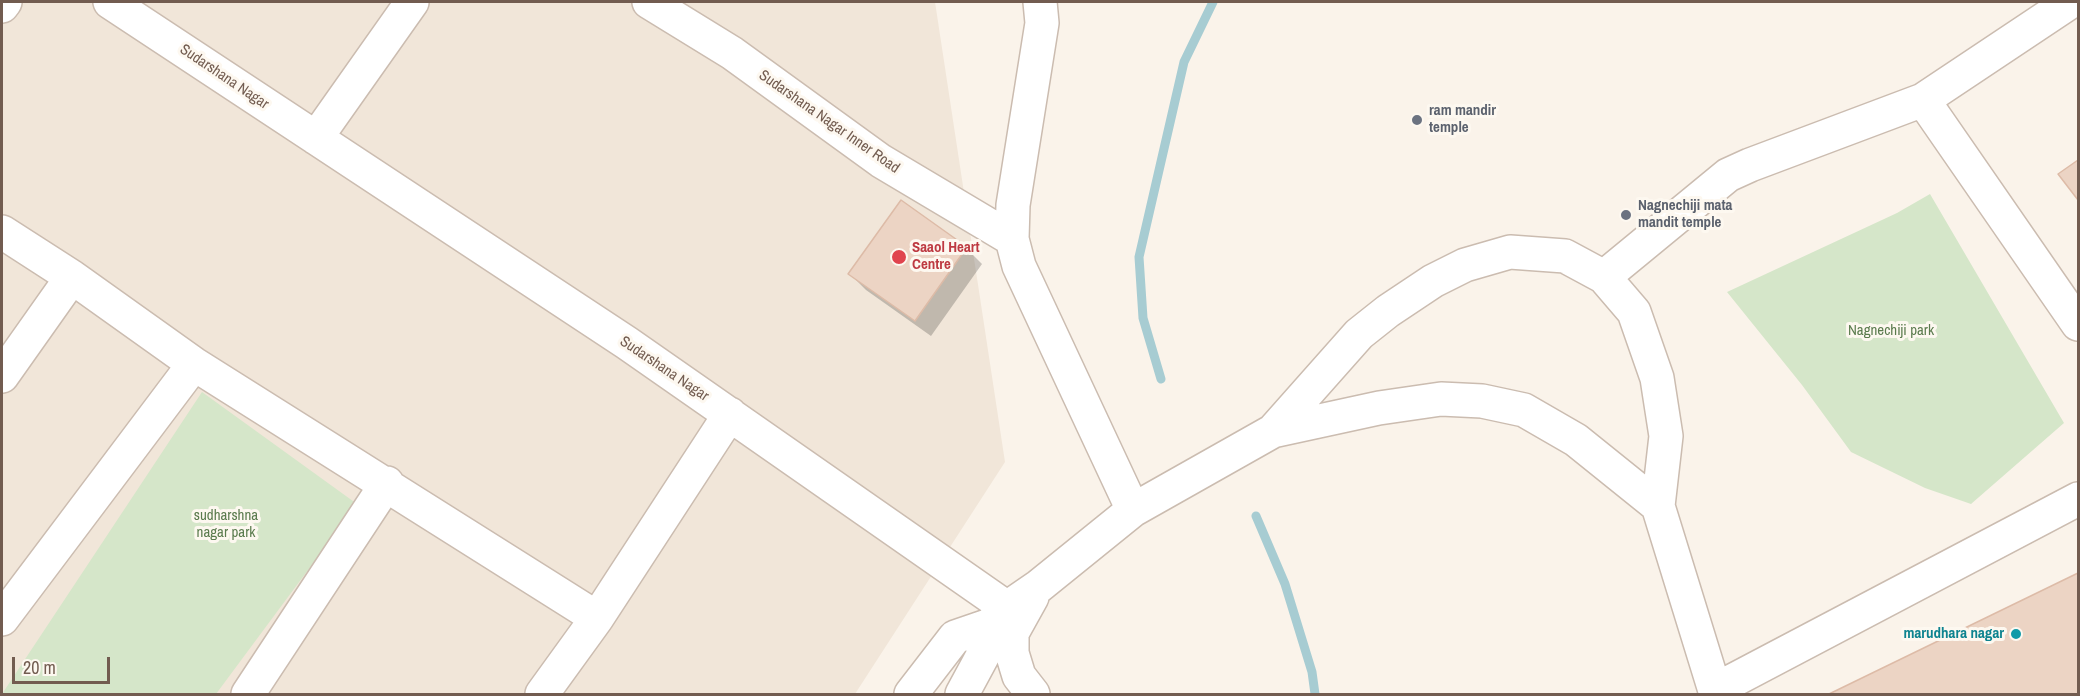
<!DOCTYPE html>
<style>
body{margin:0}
#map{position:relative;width:2080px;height:696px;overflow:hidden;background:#faf3ea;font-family:"Archivo Narrow",sans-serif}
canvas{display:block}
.frame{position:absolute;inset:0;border:3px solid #725c50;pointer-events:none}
.scale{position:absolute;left:12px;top:657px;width:98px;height:27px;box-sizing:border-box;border:3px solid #725c50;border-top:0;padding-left:8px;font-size:18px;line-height:21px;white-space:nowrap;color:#725c50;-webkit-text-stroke:4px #fdf8f0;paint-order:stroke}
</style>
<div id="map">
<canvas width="2080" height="696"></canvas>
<div class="frame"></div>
<div class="scale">20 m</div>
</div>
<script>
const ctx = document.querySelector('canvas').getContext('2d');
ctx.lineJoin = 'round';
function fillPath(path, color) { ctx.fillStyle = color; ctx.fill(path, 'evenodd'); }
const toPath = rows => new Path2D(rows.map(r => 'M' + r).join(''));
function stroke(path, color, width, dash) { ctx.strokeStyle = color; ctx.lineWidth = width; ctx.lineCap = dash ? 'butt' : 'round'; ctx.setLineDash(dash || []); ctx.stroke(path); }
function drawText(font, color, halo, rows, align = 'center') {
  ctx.font = font + ' "Archivo Narrow",sans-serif'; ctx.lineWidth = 6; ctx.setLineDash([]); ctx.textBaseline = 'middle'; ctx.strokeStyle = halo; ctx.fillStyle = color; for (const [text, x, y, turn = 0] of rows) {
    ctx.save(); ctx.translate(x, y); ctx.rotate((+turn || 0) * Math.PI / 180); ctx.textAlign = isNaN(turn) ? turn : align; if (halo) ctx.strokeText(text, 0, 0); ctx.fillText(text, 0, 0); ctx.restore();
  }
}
fillPath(toPath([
 [2,2,935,2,1005,462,855,694,2,694]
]), '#f1e6d9');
fillPath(toPath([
 [1930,194,2064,423,1971,504,1925,488,1851,452,1802,385,1727,292,1897,213],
 [202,392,357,504,216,694,2,694]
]), '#d5e6c9');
fillPath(toPath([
 [966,248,982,264,931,336,866,290,850,274],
 [2078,575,2078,694,1832,694]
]), '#0003');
stroke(toPath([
 [1161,379,1143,318,1139,257,1184,62,1213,2],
 [1256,516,1285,584,1312,672,1315,694]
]), '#a7ccd2', 9);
const building = toPath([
 [2078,160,2078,200,2058,174,2078,160],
 [901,200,967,247,915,321,848,274,901,200],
 [2078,573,2078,694,1829,694,2078,573]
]);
fillPath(building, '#ecd4c4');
stroke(building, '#ddbba7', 1.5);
const minor = toPath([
 [110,2,627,343,1007,608],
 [649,2,732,53,881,161,1012,239],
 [1040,2,1042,23,1013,205,1012,239,1019,266,1133,510],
 [2,6,5,2],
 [1923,100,2078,324],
 [316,138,412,2],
 [2,232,72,277,194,364,597,618],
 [1604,277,1728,175,1750,165,1923,100,2070,2],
 [2,376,72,277],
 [1273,431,1359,334,1388,311,1433,281,1465,265,1510,252,1565,256,1604,277,1634,312,1657,378,1666,436,1658,506,1716,694],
 [1032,597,1012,633,1012,653,1019,676,1033,694],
 [2,619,194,364],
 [1715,690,2078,499],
 [248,694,387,483],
 [542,694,597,618,730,414],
 [911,694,955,637,990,625,1007,608,1039,586,1133,510,1273,431,1379,408,1441,399,1482,401,1524,410,1576,440,1658,506],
 [962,694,982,657,990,625]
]);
stroke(minor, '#cbbcb0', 36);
stroke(minor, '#fff', 33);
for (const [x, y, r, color] of [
 [1417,120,6,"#6b7280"],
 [1626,215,6,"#6b7280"],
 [899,257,8,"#e0444e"],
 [2016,634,6,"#0f9aa8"]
]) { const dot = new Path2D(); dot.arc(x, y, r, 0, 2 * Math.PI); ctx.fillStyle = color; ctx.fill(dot); stroke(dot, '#fdf8f0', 2); }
drawText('15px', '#725c50', '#fdf8f0', [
 ["Sudarshana Nagar",224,77,34],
 ["Sudarshana Nagar Inner Road",829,122,35],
 ["Sudarshana Nagar",664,369,34]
]);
drawText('bold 15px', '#5b616d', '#fdf8f0', [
 ["ram mandir",1429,111],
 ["temple",1429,128],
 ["Nagnechiji mata",1638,206],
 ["mandit temple",1638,223]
], 'left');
drawText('bold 15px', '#be3a42', '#fdf8f0', [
 ["Saaol Heart",912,248],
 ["Centre",912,265]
], 'left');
drawText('15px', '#5a7b4d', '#fdf8f0', [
 ["Nagnechiji park",1891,331],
 ["sudharshna",226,516],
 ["nagar park",226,533]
]);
drawText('bold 15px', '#0d838f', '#fdf8f0', [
 ["marudhara nagar",2004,634]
], 'right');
</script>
